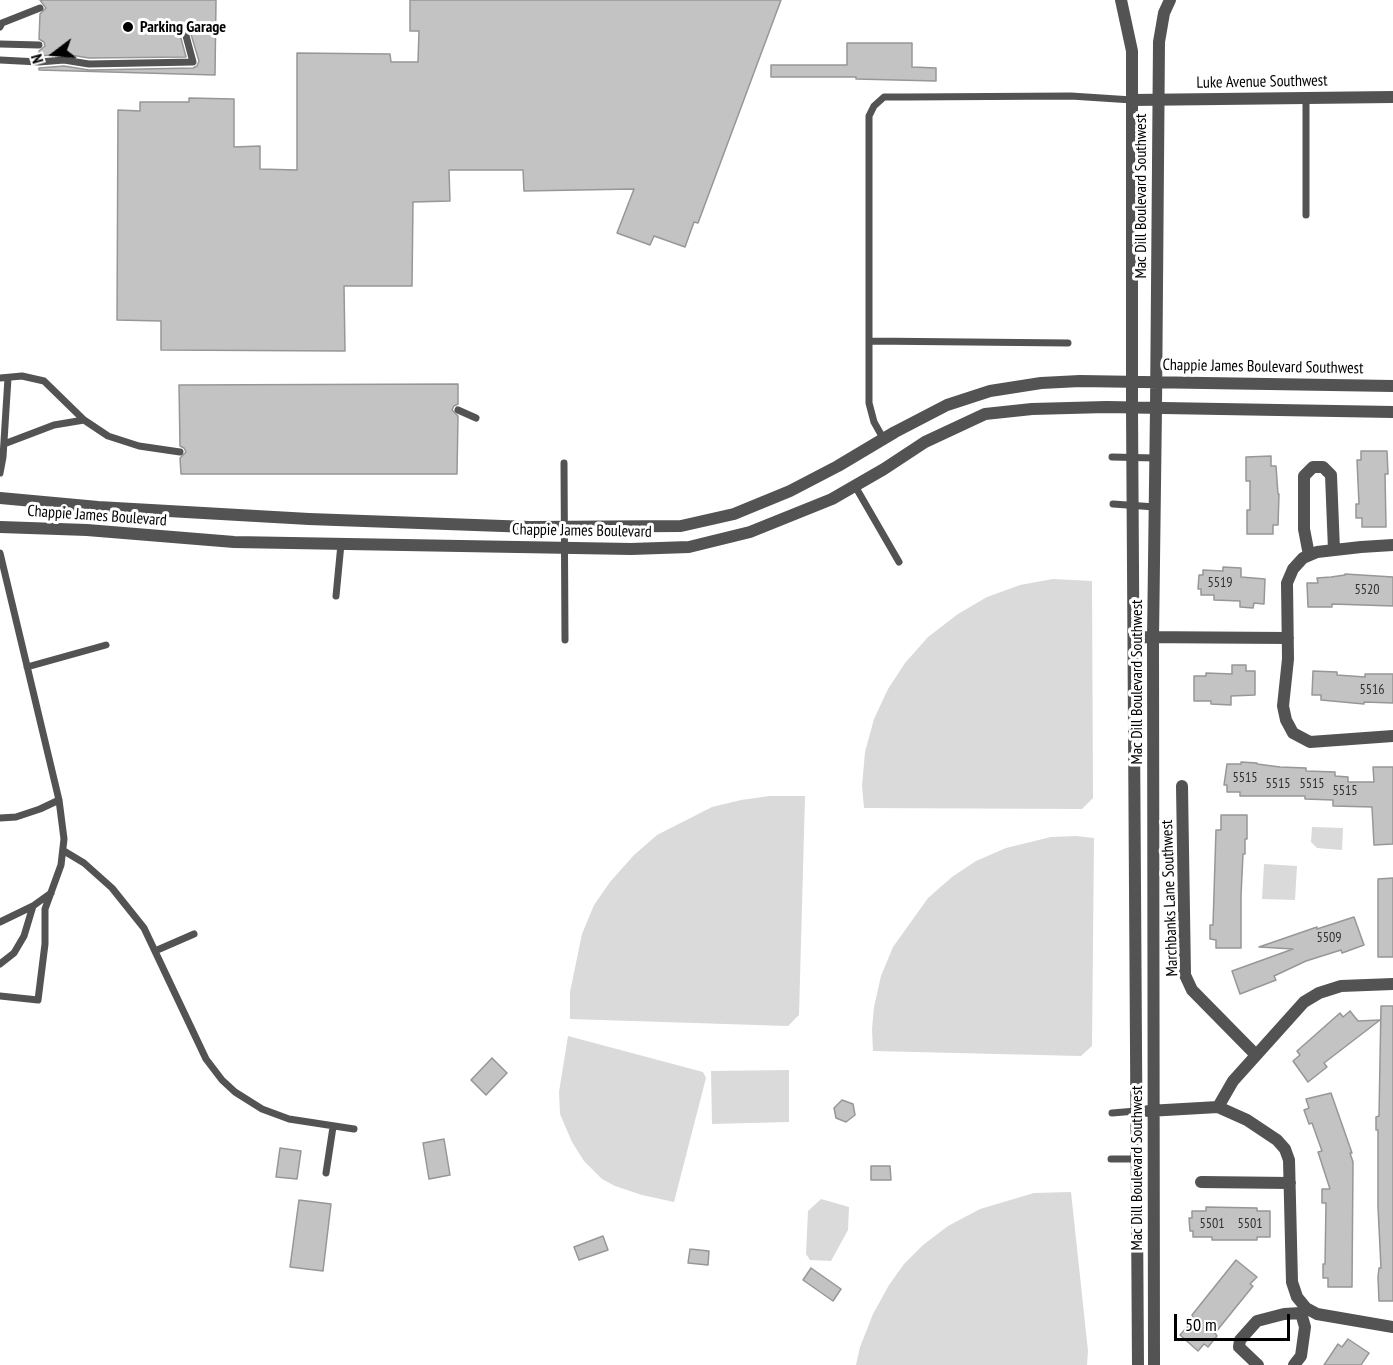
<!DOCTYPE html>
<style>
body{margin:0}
#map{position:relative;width:1393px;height:1365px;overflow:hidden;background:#fff;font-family:"PT Sans Narrow",sans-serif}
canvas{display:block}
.north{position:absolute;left:24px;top:24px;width:60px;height:60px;-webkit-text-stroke:4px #fff;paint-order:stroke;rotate:254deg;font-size:16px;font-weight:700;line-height:24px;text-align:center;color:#000}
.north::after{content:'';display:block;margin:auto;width:21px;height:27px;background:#000;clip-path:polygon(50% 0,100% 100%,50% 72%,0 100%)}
.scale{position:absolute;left:1174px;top:1314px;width:116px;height:27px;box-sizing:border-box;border:3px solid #000;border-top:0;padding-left:8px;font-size:18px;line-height:21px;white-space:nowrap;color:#000;-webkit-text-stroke:4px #fff;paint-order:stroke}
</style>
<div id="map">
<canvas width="1393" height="1365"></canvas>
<div class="north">N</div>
<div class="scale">50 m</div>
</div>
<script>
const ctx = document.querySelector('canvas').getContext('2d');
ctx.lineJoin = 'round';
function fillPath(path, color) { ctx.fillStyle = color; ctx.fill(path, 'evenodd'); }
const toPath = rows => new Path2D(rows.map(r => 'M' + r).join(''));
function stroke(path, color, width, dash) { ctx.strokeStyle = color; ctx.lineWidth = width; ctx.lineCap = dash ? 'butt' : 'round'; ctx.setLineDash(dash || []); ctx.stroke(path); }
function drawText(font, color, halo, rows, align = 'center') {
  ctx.font = font + ' "PT Sans Narrow",sans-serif'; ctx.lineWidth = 6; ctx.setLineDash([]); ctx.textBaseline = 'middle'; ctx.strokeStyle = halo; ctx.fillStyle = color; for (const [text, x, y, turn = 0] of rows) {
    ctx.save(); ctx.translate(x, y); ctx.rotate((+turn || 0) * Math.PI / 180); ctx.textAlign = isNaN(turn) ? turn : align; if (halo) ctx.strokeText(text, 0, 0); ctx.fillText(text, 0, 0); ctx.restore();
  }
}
fillPath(toPath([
 [1053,579,1092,581,1093,798,1082,809,864,808,862,786,865,752,874,719,888,689,905,663,928,637,958,614,987,597,1020,585],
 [770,796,805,796,799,1015,788,1026,570,1019,570,992,582,934,594,905,610,882,634,855,657,835,712,807,741,800],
 [1312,827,1343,828,1342,850,1317,848,1311,842],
 [1076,836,1094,838,1092,1046,1081,1056,873,1051,872,1029,874,1007,881,976,893,947,928,898,952,877,976,861,1006,848,1051,837],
 [1264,864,1297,866,1295,900,1262,899],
 [568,1036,703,1072,706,1078,674,1202,642,1195,615,1186,602,1179,584,1161,572,1142,560,1114,559,1092],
 [789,1070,789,1122,712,1124,711,1071],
 [1071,1192,1088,1351,1087,1365,856,1365,860,1347,873,1314,889,1285,904,1264,923,1245,948,1226,980,1209,1034,1193],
 [821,1199,849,1207,848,1230,831,1261,810,1260,806,1254,808,1211]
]), '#dadada');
const building = toPath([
 [40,0,216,0,215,75,39,70,39,68,64,66,89,70,193,68,197,66,199,61,190,31,186,26,182,28,179,31,186,57,89,58,64,54,39,56,39,51,45,46,44,42,39,39,40,14,46,8,40,0],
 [410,0,781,0,698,223,694,222,685,247,654,236,650,245,617,233,634,189,524,191,523,170,449,170,450,201,413,202,412,286,344,286,345,351,161,350,161,321,117,320,118,110,140,111,140,102,189,102,189,98,234,99,234,147,260,146,260,169,297,170,297,53,390,54,391,62,418,62,419,31,410,31,410,0],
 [847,43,912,43,912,67,936,68,936,81,856,79,856,77,771,77,771,65,847,65,847,43],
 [458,384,458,404,454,406,452,410,458,416,457,474,181,474,180,458,186,452,184,448,180,446,179,385,458,384],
 [1361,451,1387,451,1388,474,1385,474,1386,527,1362,527,1362,518,1356,518,1356,504,1359,504,1357,460,1361,460,1361,451],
 [1271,456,1271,466,1276,466,1278,494,1279,494,1278,525,1273,525,1273,534,1247,534,1247,510,1250,510,1250,481,1246,481,1246,457,1271,456],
 [1223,567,1241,568,1241,577,1265,579,1264,604,1254,603,1253,608,1240,607,1240,601,1214,600,1214,595,1201,595,1201,589,1198,589,1199,575,1203,575,1203,570,1223,571,1223,567],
 [1345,574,1393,577,1393,606,1332,604,1332,607,1308,607,1307,583,1318,583,1317,578,1331,577,1345,575,1345,574],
 [1232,665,1246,665,1246,671,1255,671,1255,695,1231,696,1231,705,1211,704,1211,701,1194,701,1194,676,1206,676,1206,673,1232,674,1232,665],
 [1313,671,1337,672,1337,675,1365,677,1365,674,1393,674,1393,703,1364,702,1364,704,1321,700,1321,695,1312,695,1313,671],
 [1241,762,1257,763,1257,764,1280,767,1306,768,1306,771,1335,772,1335,776,1348,777,1348,782,1374,782,1373,767,1393,767,1393,844,1374,845,1372,807,1333,806,1333,800,1305,799,1305,796,1240,796,1240,792,1227,792,1227,785,1224,785,1227,764,1241,764,1241,762],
 [1221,815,1247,815,1247,839,1245,839,1245,854,1243,854,1241,896,1241,948,1216,948,1216,940,1210,939,1210,925,1213,925,1216,830,1221,830,1221,815],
 [1393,878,1393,957,1378,957,1378,879,1393,878],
 [1354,917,1364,945,1342,953,1341,950,1306,961,1274,976,1276,980,1240,994,1232,971,1293,949,1259,947,1317,927,1317,929,1354,917],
 [1381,1006,1393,1006,1393,1301,1379,1301,1378,1277,1379,1268,1381,1268,1378,1207,1378,1130,1376,1130,1376,1117,1379,1116,1381,1006],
 [1350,1011,1358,1021,1380,1020,1324,1063,1327,1067,1308,1082,1293,1061,1300,1055,1297,1051,1340,1013,1343,1017,1350,1011],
 [492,1058,507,1073,486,1095,471,1080,492,1058],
 [1331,1093,1352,1153,1350,1153,1353,1162,1352,1287,1328,1287,1328,1278,1323,1278,1323,1264,1325,1264,1326,1203,1322,1203,1322,1189,1330,1189,1318,1152,1322,1151,1312,1123,1309,1124,1304,1110,1309,1108,1306,1099,1331,1093],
 [842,1100,853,1104,855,1115,846,1122,836,1118,834,1108,842,1100],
 [444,1139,450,1175,429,1179,423,1143,444,1139],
 [280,1148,301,1151,297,1179,276,1177,280,1148],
 [871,1166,890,1166,891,1180,871,1180,871,1166],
 [299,1200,331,1204,323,1271,290,1267,299,1200],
 [1206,1207,1257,1208,1257,1211,1270,1211,1270,1237,1257,1237,1257,1240,1212,1240,1212,1237,1193,1237,1193,1231,1190,1231,1189,1218,1192,1218,1192,1211,1206,1211,1206,1207],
 [603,1236,608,1250,579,1260,574,1247,603,1236],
 [690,1249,709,1251,708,1265,688,1263,690,1249],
 [1236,1260,1257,1277,1250,1284,1253,1286,1215,1333,1217,1336,1208,1347,1204,1344,1198,1351,1180,1335,1189,1325,1188,1323,1193,1317,1192,1315,1236,1260],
 [811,1268,841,1289,833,1301,803,1280,811,1268],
 [1348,1339,1369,1353,1361,1365,1324,1365,1338,1344,1342,1347,1348,1339]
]);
fillPath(building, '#c3c3c3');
stroke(building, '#979797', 1.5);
stroke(toPath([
 [0,27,2,23,40,8],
 [0,44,39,45],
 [0,60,39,62,64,60,89,64,193,62,185,32],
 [1306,98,1306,215],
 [869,341,1068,343],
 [0,378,22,376,44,381,84,420,108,436,139,446,180,452],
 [458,410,476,418],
 [883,438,874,422,869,403,869,116,874,106,884,97,907,97,1071,96,1132,100],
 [4,444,54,425,84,420],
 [1112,457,1155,458],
 [564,463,565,640],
 [0,473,3,457,8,378],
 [855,486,899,562],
 [1113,504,1155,507],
 [0,553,59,800,64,839,61,865,45,909,45,944,38,1000,0,996],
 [336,596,341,544],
 [27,667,106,645],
 [0,818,16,817,40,809,59,800],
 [64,851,84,863,112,888,144,928,206,1059,222,1080,235,1092,262,1109,289,1119,354,1129],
 [0,922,33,906,51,893],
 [155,951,194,934],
 [0,964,14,953,24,936,33,906],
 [1112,1113,1136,1111],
 [1111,1159,1137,1159],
 [326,1173,333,1127]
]), '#535353', 7);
stroke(toPath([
 [1132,100,1393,97],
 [1132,408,1138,1365],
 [1393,545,1361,547,1317,552,1303,558,1293,569,1287,583,1288,659,1283,706,1286,720,1293,733,1310,742,1393,736],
 [1309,555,1304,529,1304,476,1313,467,1323,467,1331,475,1334,550],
 [1134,637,1288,638],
 [1182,786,1185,975,1192,990,1256,1055],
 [1218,1107,1233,1081,1304,1002,1319,993,1341,986,1393,984],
 [1148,1111,1218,1107,1247,1120,1277,1140,1285,1149,1289,1160,1292,1282,1297,1297,1306,1308,1317,1314,1393,1327],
 [1201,1182,1290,1183],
 [1154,1365,1153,639,1156,408],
 [1258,1365,1239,1347,1240,1340,1257,1321,1284,1314,1301,1313,1306,1308],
 [1294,1365,1301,1356,1305,1327,1301,1313]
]), '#535353', 12);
stroke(toPath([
 [1121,0,1132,51,1132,408],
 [1156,408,1159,42,1164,13,1170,0],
 [0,498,98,507,309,519,530,527,681,526,734,514,790,491,838,466,895,432,947,405,990,391,1041,383,1080,381,1393,386],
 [0,527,87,530,234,542,631,549,689,547,750,532,832,499,884,469,925,442,985,414,1032,409,1106,407,1393,412]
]), '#535353', 12);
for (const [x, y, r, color] of [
 [128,27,6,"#000"]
]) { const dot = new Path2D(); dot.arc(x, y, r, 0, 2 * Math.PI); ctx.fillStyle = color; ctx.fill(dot); stroke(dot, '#fff', 2); }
drawText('14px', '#313131', null, [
 ["5519",1220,583],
 ["5520",1367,590],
 ["5516",1372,690],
 ["5515",1245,778],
 ["5515",1278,784],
 ["5515",1312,784],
 ["5515",1345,791],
 ["5509",1329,938],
 ["5501",1212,1224],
 ["5501",1250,1224]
]);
drawText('bold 16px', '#000', '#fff', [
 ["Parking Garage",140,27]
], 'left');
drawText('16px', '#000', '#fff', [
 ["Luke Avenue Southwest",1262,82,-1],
 ["Mac Dill Boulevard Southwest",1141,196,-90],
 ["Chappie James Boulevard Southwest",1263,367,1],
 ["Chappie James Boulevard",97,516,4],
 ["Chappie James Boulevard",582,531,1],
 ["Mac Dill Boulevard Southwest",1137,682,-90],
 ["Marchbanks Lane Southwest",1170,898,-92],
 ["Mac Dill Boulevard Southwest",1137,1168,-90]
]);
</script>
